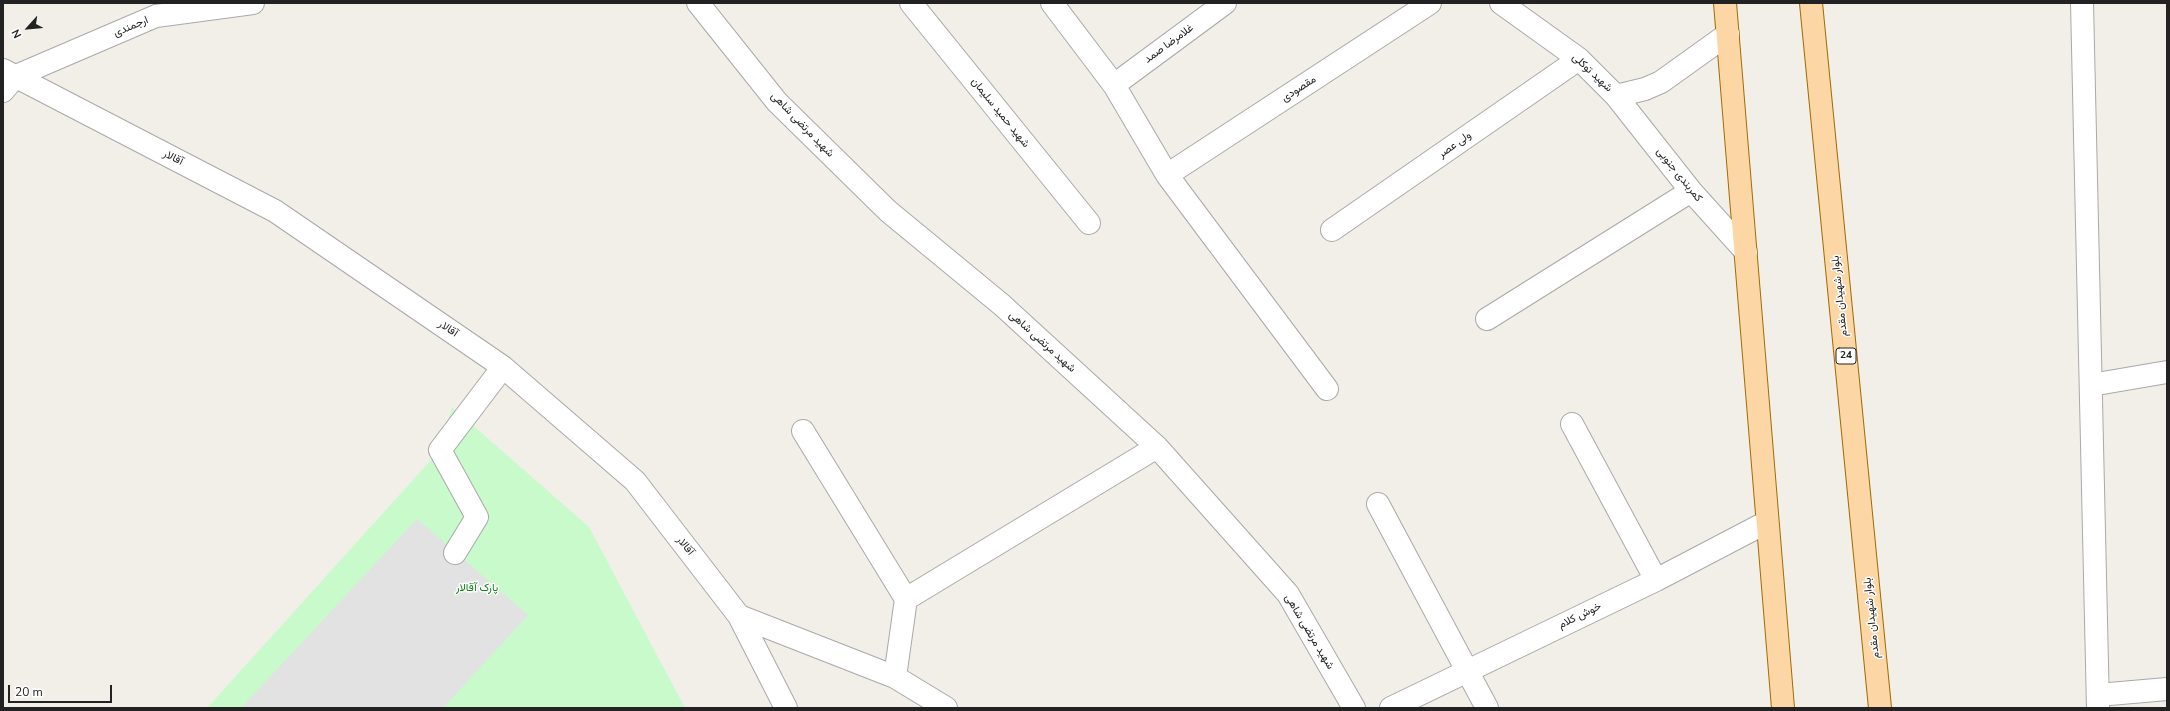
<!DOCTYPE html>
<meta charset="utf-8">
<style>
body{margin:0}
#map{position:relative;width:2170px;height:711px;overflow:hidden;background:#f2efe9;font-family:"Nunito Sans",sans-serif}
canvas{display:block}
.frame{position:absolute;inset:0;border:4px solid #222;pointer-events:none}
.north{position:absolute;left:8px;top:8px;width:40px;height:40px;-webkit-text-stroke:3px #fff;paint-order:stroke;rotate:243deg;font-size:11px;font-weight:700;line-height:16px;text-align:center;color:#222}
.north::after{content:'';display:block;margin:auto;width:14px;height:18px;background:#222;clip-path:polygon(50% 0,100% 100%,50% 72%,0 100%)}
.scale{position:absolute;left:8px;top:685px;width:104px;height:18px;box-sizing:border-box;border:2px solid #222;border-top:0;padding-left:5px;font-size:12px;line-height:14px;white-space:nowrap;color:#222;-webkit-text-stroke:3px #fff;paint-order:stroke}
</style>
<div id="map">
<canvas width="2170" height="711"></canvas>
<div class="frame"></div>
<div class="north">N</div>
<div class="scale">20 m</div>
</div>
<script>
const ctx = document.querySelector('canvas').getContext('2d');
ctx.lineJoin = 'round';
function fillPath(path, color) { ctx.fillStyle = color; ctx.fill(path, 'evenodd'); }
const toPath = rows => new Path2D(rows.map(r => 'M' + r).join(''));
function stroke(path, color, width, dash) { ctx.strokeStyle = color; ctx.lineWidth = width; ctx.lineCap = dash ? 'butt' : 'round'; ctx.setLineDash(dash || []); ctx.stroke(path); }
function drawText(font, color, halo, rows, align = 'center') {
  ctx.font = font + ' "Nunito Sans",Vazirmatn,sans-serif'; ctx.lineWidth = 3; ctx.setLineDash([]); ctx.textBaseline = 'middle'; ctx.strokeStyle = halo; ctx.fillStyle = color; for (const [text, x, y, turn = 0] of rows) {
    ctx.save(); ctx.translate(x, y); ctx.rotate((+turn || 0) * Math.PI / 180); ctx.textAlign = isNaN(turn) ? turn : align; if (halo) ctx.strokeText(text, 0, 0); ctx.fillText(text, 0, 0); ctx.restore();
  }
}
fillPath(toPath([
 [452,407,589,527,685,708,207,708,440,450]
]), '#c8facc');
fillPath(toPath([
 [417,519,528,615,443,708,241,708]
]), '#e2e2e2');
const minor = toPath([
 [698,3,777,102,888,211,1002,305,1157,447,1288,594,1354,708],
 [911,3,1089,223],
 [1052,3,1114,85,1167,175,1327,389],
 [1501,3,1579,59,1616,96,1691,191,1746,252],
 [2082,3,2098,708],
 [3,70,275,211,503,367,635,481,739,616,786,708],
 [1114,85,1225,3],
 [3,91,16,76,156,16,253,3],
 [1616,96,1645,89,1661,82,1728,34],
 [1167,175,1430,3],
 [1332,230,1579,59],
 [1487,319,1691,191],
 [2091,385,2167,372],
 [1572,424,1656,580],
 [803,431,906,599],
 [1378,504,1487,708],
 [455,553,477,517,440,450,503,367],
 [739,616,895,677,906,599,1157,447],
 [895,677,946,708],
 [2098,695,2167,689],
 [1391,708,1656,580,1767,522]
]);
const major = toPath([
 [1725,3,1783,708],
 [1811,3,1880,708]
]);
stroke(minor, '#a9a9a9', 24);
stroke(major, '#a06b00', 24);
stroke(minor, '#fff', 22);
stroke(major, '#fcd6a4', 22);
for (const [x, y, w] of [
 [1846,356,20]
]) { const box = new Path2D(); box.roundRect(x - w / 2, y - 8, w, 16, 3); ctx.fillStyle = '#fff'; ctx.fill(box); stroke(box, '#222', 1); }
drawText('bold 10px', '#222', null, [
 ["24",1846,356]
]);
drawText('11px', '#222', '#fff', [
 ["ارجمندی",131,27,-23],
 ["غلامرضا صمد",1169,44,-36],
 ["شهید توکلی",1592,73,43],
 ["مقصودی",1299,89,-33],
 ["شهید حمید سلیمان",1000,113,51],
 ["شهید مرتضی شاهی",802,125,46],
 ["ولی عصر",1455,145,-35],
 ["آقالار",173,158,27],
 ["کمربندی جنوبی",1679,175,51],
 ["بلوار شهیدان مقدم",1840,296,-96],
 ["آقالار",448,329,34],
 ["شهید مرتضی شاهی",1042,342,42],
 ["آقالار",685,546,52],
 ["خوش کلام",1580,616,-26],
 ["بلوار شهیدان مقدم",1872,618,-96],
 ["شهید مرتضی شاهی",1309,632,59]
]);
drawText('11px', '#0c8416', '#fff', [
 ["پارک آقالار",477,588]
]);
</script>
